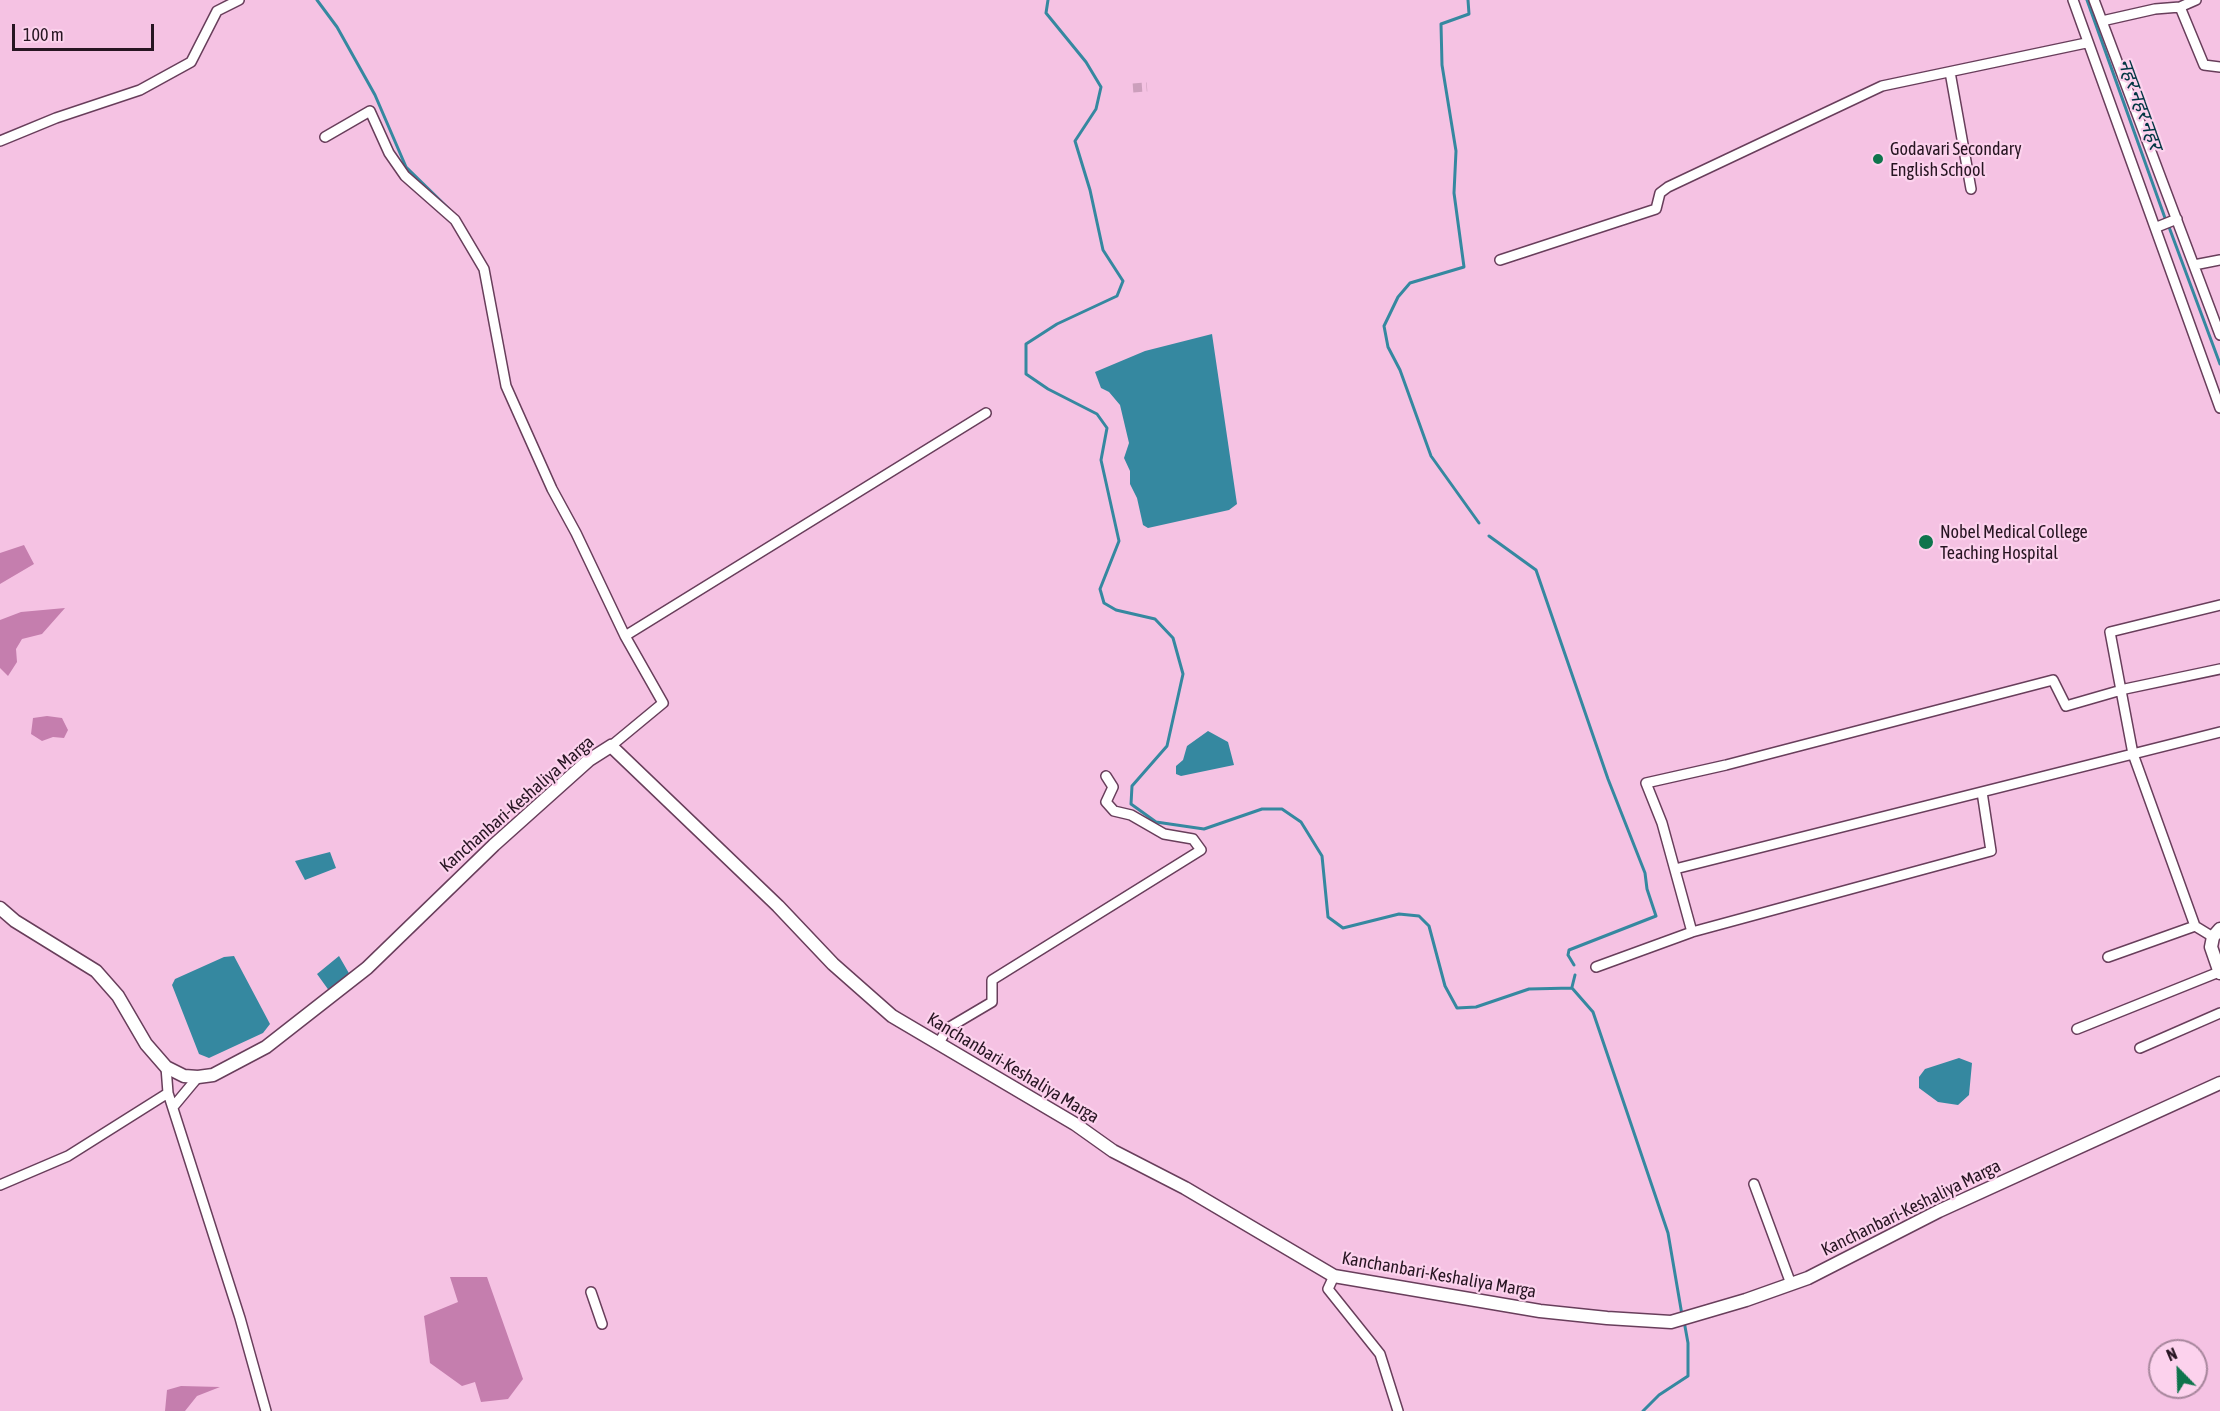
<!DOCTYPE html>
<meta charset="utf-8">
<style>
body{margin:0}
#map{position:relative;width:2220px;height:1411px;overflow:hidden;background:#f5c2e3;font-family:"Asap Condensed",sans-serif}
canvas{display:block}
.north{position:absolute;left:2148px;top:1339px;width:60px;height:60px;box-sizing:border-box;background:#fcd2ed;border:2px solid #a7869c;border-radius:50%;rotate:337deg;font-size:16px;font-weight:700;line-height:24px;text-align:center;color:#271522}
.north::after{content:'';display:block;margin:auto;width:21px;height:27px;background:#0e744c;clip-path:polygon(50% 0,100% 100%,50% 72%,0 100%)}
.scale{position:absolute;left:12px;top:24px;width:142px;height:27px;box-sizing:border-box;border:3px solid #271522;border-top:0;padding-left:8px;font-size:18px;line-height:21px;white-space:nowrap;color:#271522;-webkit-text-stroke:4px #fcd2ed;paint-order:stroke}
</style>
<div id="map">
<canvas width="2220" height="1411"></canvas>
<div class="north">N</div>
<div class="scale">100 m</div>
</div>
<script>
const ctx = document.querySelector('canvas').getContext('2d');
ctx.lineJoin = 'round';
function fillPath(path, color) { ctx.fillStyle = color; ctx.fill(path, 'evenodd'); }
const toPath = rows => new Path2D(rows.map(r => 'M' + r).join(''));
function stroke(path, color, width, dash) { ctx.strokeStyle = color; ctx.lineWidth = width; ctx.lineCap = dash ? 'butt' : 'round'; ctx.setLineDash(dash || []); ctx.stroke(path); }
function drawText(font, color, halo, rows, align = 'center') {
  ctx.font = font + ' "Asap Condensed","Noto Sans Devanagari",sans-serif'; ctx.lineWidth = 4.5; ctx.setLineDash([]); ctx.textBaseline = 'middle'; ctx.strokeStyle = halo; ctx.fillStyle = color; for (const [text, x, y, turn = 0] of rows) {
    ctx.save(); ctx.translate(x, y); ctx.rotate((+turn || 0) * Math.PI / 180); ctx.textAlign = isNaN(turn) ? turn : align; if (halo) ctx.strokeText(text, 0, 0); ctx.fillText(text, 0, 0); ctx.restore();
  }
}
fillPath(toPath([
 [24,545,34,564,0,584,0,553],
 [65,608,42,634,22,639,16,649,17,662,8,676,0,668,0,620,21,612],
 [47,716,62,718,68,730,64,738,53,737,42,741,31,734,33,718],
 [450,1277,487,1277,523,1379,508,1399,481,1402,475,1382,462,1386,430,1363,424,1316,458,1302],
 [181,1386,220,1387,197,1396,185,1411,165,1411,167,1390]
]), '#c57eae');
fillPath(toPath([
 [1212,334,1237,504,1229,510,1148,528,1143,525,1137,498,1130,484,1130,471,1124,458,1129,443,1120,405,1109,392,1101,388,1095,372,1145,351],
 [1208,731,1228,742,1234,765,1181,776,1176,774,1176,766,1183,760,1187,746],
 [330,852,336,868,305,880,295,861],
 [234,956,270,1024,263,1033,209,1058,199,1054,172,985,175,979,224,957],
 [339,956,350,975,330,992,317,974],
 [1959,1058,1972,1063,1969,1095,1958,1105,1938,1102,1919,1088,1919,1077,1925,1069]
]), '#3588a0');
stroke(toPath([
 [317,0,337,27,375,95,406,167,449,209],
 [1048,0,1046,13,1086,62,1101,87,1096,109,1075,141,1090,190,1103,250,1123,281,1117,296,1057,324,1026,344,1026,374,1048,389,1097,414,1107,428,1101,460,1119,541,1100,589,1104,603,1116,610,1155,619,1173,638,1183,674,1167,746,1132,786,1131,804,1156,822,1204,829,1262,809,1282,809,1301,822,1322,856,1328,917,1343,928,1399,914,1419,916,1429,926,1445,986,1457,1008,1476,1007,1529,989,1572,988,1593,1012,1668,1233,1682,1315],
 [1468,0,1469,14,1441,24,1442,65,1456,151,1454,193,1464,267,1410,283,1398,297,1384,326,1388,347,1400,370,1431,456,1479,523],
 [2087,0,2165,218],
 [2169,227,2220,364],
 [1489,536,1536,570,1608,779,1645,873,1647,889,1656,916,1569,950,1568,955,1574,965],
 [1572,987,1575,975],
 [1643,1411,1659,1395,1688,1376,1688,1343,1684,1321]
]), '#3588a0', 3);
stroke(toPath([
 [1133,88,1147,87]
]), '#cc9fbc', 9, [9, 4.5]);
const street = toPath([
 [2073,0,2220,408],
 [2094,0,2220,335],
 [2196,0,2180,7,2204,65,2220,67],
 [2102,21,2155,9,2180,7],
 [1950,72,1971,189],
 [325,137,370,111,389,153,405,176,455,220,484,269,506,386,552,489,576,533,625,636,663,703,611,746],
 [0,141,56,118,140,90,191,62,217,11,239,0],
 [2157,227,2177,219],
 [1500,260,1656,209,1660,193,1668,187,1882,86,2086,43],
 [2194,265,2220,260],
 [625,636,986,413],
 [1675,869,2220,732],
 [1692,932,1662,823,1646,783,1726,765,2053,680,2066,706,2125,689,2220,669],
 [2213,937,2195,926,2133,754,2110,632,2220,605],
 [2108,957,2195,926],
 [1596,967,1692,932,1991,851,1982,792],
 [2077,1029,2219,972],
 [938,1044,948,1028,992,1002,992,980,1201,850,1193,839,1164,834,1131,815,1114,811,1106,802,1113,787,1106,776],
 [2140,1048,2220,1013],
 [166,1067,168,1093,240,1318,266,1411],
 [173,1107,198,1077],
 [1754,1184,1791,1284],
 [0,1185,68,1156,168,1093],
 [1334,1276,1328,1289,1380,1354,1398,1411],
 [591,1292,602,1324]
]);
const secondary = toPath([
 [0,908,15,921,96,971,118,996,146,1044,166,1067,184,1076,198,1077,213,1075,266,1047,367,968,494,845,589,760,611,746,778,906,833,964,892,1016,1075,1124,1113,1151,1185,1188,1334,1276,1540,1311,1607,1318,1671,1322,1746,1300,1808,1278,1939,1211,2220,1083],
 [2220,929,2213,937,2211,947,2220,973]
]);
stroke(street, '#683e5b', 12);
stroke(secondary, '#683e5b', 15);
stroke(street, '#fff', 9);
stroke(secondary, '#fff', 12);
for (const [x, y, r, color] of [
 [1878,159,6,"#0e744c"],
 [1926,542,8,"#0e744c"]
]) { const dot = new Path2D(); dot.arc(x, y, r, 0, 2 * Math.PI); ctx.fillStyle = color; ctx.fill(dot); stroke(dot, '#fcd2ed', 2); }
drawText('18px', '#271522', '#fcd2ed', [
 ["Godavari Secondary",1890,149],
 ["English School",1890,170],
 ["Nobel Medical College",1940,532],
 ["Teaching Hospital",1940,553]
], 'left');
drawText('18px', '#271522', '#fcd2ed', [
 ["Kanchanbari-Keshaliya Marga",517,804,-41],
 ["Kanchanbari-Keshaliya Marga",1013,1068,31],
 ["Kanchanbari-Keshaliya Marga",1911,1208,-26],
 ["Kanchanbari-Keshaliya Marga",1439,1275,10]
]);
drawText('italic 20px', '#013643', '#fcd2ed', [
 ["नहर नहर नहर",2140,104,70]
]);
</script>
